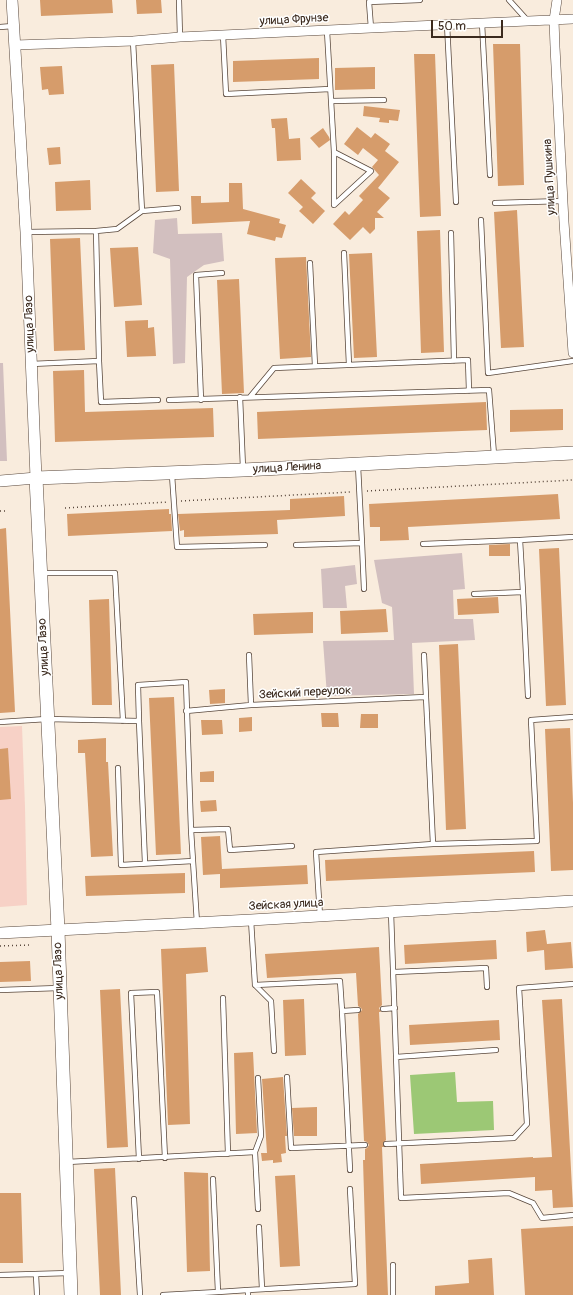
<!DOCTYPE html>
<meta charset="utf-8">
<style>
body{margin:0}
#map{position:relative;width:573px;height:1295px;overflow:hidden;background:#f9ecdd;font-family:Pangolin,sans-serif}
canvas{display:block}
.scale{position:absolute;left:431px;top:20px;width:72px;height:18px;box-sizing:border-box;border:2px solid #3b2a1e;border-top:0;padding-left:5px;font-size:12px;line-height:14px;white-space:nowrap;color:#3b2a1e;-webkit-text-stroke:3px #fff;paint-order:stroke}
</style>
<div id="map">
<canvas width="573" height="1295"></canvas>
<div class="scale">50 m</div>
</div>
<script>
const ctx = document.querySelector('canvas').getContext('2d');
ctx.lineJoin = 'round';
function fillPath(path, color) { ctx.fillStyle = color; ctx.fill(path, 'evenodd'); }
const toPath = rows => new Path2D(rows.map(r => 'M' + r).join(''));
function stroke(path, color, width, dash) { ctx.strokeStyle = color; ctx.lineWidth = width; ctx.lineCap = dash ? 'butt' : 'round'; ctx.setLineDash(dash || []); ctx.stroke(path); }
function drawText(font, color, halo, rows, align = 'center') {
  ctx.font = font + ' Pangolin,sans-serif'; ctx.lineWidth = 3; ctx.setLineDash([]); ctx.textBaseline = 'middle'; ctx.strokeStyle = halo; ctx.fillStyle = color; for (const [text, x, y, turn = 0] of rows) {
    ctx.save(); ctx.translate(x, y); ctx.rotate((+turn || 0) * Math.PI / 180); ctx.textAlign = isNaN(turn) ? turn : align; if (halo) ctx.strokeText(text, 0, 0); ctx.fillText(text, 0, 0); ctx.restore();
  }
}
fillPath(toPath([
 [22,726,25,807,27,905,0,907,0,727]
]), '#f7d1c6');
fillPath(toPath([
 [177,218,178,234,222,233,224,261,204,265,187,277,185,363,173,364,170,259,153,253,155,220],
 [0,363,3,363,7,461,0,461],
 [462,553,465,589,453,590,454,619,473,619,475,640,412,643,414,694,327,696,323,641,394,640,392,607,382,603,374,560],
 [355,565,357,584,345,586,347,608,323,608,321,569]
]), '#d2bfbf');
fillPath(toPath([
 [455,1072,457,1102,493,1101,494,1130,414,1134,410,1075]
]), '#9cc875');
fillPath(toPath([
 [40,0,112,0,113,13,41,16],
 [136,0,161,0,162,13,137,14],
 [493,44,520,44,524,185,498,186],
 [414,54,435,54,441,216,420,217],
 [319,58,319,79,233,82,233,61],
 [174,64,179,191,156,192,151,65],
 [62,66,64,94,49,95,48,89,42,90,40,67],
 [375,67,375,89,335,90,335,68],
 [364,106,400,110,398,121,389,120,389,123,379,122,380,118,363,116],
 [287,118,289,139,300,138,301,160,277,161,275,128,272,128,271,119],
 [357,127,371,138,375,133,390,144,385,151,399,162,378,188,390,198,377,212,384,218,375,218,375,229,370,234,363,227,350,240,333,224,345,211,349,215,363,200,359,196,379,175,372,167,378,160,363,148,358,155,344,144],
 [323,128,329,137,330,140,319,148,310,138],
 [60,147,61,164,49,165,47,148],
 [301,179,316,193,311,198,325,211,313,224,299,211,303,207,288,193],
 [90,180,91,210,56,211,55,182],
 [229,183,242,183,243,209,280,219,279,223,286,225,282,238,276,237,275,241,247,234,250,221,192,224,191,196,201,196,201,203,229,202],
 [517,210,524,347,501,348,494,212],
 [440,230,444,352,421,353,417,231],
 [80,238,85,350,54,351,50,239],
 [138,247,142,305,114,307,110,248],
 [372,253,377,357,354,358,349,254],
 [306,257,311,357,280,359,275,258],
 [239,279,244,393,222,394,217,280],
 [148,320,148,328,154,327,156,356,127,357,125,321],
 [84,370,85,412,213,408,214,437,55,442,53,371],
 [486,402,487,430,258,439,257,412],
 [563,409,563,430,510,432,510,410],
 [558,494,560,519,408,527,409,540,380,541,380,527,370,527,369,504],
 [344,496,345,516,277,520,278,534,184,537,184,530,180,531,178,514,290,510,290,499],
 [169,509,169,514,171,514,172,531,68,536,67,514],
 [6,528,15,712,0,713,0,529],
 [510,544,510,556,489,556,489,545],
 [559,548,566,705,546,706,539,549],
 [498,597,499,613,458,615,457,599],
 [109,599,112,705,92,705,89,600],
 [386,609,388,632,341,634,340,611],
 [313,612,313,633,254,635,253,614],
 [458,644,466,829,446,830,439,645],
 [225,689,225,703,210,704,209,690],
 [174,697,181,854,156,855,149,698],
 [321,713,338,713,339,727,322,727],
 [361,714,378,714,378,728,360,728],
 [252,717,252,731,239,732,239,718],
 [201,720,222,720,223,734,202,735],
 [570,728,573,803,573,870,551,871,545,729],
 [106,738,106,762,108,762,113,856,91,857,85,753,78,753,78,740],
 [8,748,11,799,0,800,0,749],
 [214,771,214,782,200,782,200,772],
 [216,800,217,811,201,812,200,801],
 [220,836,222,869,307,865,308,884,220,888,220,874,203,875,201,837],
 [534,851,535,872,326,881,325,860],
 [185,873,185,893,86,896,85,876],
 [545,930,547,944,571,942,573,968,545,970,544,950,527,952,526,932],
 [496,940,497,959,405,964,404,945],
 [206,947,208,972,186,974,190,1124,168,1125,161,949],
 [379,947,382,1005,379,1008,381,1012,379,1012,386,1140,383,1143,384,1147,382,1147,388,1295,367,1295,363,1160,365,1160,365,1149,367,1148,369,1145,367,1142,364,1141,358,1014,362,1010,361,1008,358,1006,356,973,267,978,265,954],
 [30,961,31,981,0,982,0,962],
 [120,989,128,1147,107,1148,100,990],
 [304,999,306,1055,285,1056,283,1000],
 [562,999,573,1207,553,1208,552,1190,535,1191,535,1177,421,1184,420,1164,533,1157,533,1158,552,1157,542,1000],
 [499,1020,500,1040,410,1045,409,1025],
 [253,1052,257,1133,236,1134,234,1053],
 [283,1077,287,1136,285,1136,286,1153,281,1154,282,1162,273,1163,273,1160,262,1161,261,1153,267,1153,262,1079],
 [317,1107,317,1136,294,1136,292,1108],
 [115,1168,121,1295,100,1295,94,1169],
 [184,1172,208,1173,210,1271,187,1272],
 [295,1175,300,1266,280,1267,275,1176],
 [0,1193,21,1193,23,1263,0,1263],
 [573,1226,573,1295,525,1295,521,1229],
 [492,1258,494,1295,435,1295,435,1286,469,1283,468,1260]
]), '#d69c6b');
const service = toPath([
 [179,0,180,37],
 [509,0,528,21],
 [482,23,490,175],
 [447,24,456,202],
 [0,27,13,26],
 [371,28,369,2,420,0],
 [327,31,334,152,334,205,371,171,334,152],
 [223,35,226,94,330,89],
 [331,101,384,100],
 [495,203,563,201],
 [142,211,178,208],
 [481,220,488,373,573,361],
 [26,232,96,231,117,229,142,211,133,41],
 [451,233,454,361],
 [344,253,349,365],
 [310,263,315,366],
 [99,361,101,402,158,400],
 [31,364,99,361,96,231],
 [240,397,243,468],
 [250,397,274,368,468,360,469,391],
 [169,400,489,390,494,455],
 [201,400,196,275,222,273],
 [172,475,177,547,265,545],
 [362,543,364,589],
 [423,544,520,540],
 [296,545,362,543,358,466],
 [42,573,115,573,123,721],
 [523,592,528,696],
 [474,594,523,592,520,540,573,537],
 [249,655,251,705],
 [424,655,433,844],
 [186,711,251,705,425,697],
 [139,721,145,863],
 [0,722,47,719,139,721,138,685,186,682,191,830],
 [118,768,121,865,193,861],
 [391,912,401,1198,509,1193,533,1203,542,1218,573,1215],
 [320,916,316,852,433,844,537,841,531,720,573,717],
 [251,920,255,985,340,981,342,1011,358,1010],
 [197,923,191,830,228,829,230,850,292,846],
 [394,972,486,968,487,987],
 [255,985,271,1001,274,1051],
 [0,990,59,988],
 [223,998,228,1154],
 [383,1009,395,1008],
 [342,1011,350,1170],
 [396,1057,496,1050],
 [287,1077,291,1148,365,1145],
 [386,1144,514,1138,527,1124,519,988,573,984],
 [255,1152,258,1209],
 [139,1159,131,993,157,992,165,1158],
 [67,1162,255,1152,261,1136,258,1078],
 [213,1179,218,1292,248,1290],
 [134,1199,140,1295],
 [259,1227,262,1289],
 [393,1265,393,1295],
 [0,1275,70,1273],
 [36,1275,37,1295],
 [163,1295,218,1292],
 [248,1295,248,1290,355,1284,350,1189]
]);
const minor = toPath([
 [557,0,554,20,555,47,564,222,573,353],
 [15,45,133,41,180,37,371,28,573,19]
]);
const tertiary = toPath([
 [0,481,36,478,26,232,12,0],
 [0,933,251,920,573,901]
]);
const secondary = toPath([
 [71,1295,58,930,36,478,243,470,573,453]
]);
stroke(service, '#58473b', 6);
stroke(minor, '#58473b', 10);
stroke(tertiary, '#58473b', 12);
stroke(secondary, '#58473b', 14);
stroke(toPath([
 [367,491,573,480],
 [181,501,351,492],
 [65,508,168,502],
 [0,511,7,511],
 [0,946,31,945]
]), '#58473b', 1.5, [1, 3]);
stroke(service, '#fff', 4.5);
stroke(minor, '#fff', 9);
stroke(tertiary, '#fff', 11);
stroke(secondary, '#fff', 13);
drawText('12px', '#3b2a1e', '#fff', [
 ["улица Фрунзе",294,20,-3],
 ["улица Пушкина",550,177,-93],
 ["улица Лазо",30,324,-92],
 ["улица Ленина",287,468,-3],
 ["улица Лазо",44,647,-93],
 ["Зейский переулок",305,693,-3],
 ["Зейская улица",286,905,-3],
 ["улица Лазо",59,971,-92]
]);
</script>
